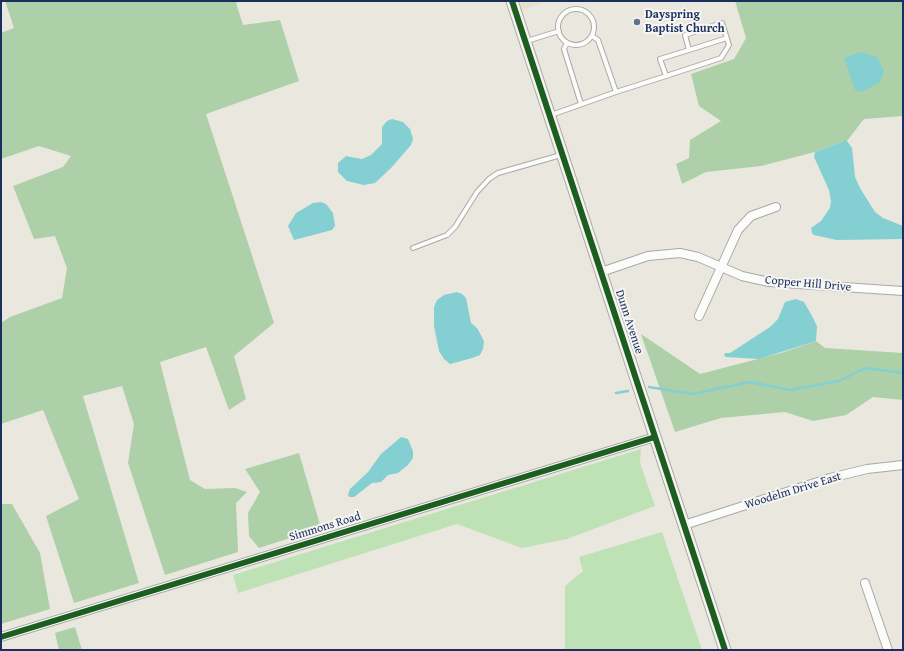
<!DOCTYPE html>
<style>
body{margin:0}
#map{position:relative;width:904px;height:651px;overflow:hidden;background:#eae8de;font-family:"Gentium Book Plus",serif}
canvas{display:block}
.frame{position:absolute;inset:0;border:2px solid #1b2f5e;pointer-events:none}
</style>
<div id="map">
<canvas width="904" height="651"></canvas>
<div class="frame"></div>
</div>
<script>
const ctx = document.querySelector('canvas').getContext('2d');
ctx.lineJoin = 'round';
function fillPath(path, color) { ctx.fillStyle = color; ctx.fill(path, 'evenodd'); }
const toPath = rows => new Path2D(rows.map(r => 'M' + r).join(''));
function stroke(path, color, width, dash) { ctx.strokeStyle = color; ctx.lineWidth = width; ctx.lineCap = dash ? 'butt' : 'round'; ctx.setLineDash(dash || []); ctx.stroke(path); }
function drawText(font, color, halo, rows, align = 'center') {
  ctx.font = font + ' "Gentium Book Plus",serif'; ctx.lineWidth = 4; ctx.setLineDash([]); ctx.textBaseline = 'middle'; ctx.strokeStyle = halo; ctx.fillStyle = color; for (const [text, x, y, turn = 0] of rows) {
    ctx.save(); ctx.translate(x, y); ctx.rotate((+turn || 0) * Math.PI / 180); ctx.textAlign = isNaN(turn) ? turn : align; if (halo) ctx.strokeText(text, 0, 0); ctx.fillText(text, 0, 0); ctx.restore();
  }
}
fillPath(toPath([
 [519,1,548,1,522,10]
]), '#e7e0ca');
fillPath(toPath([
 [641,449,640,463,655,506,567,539,522,548,457,524,238,593,233,575],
 [662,532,702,650,565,650,565,586,583,571,579,557]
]), '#bee2b5');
fillPath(toPath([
 [5,1,239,1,236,3,243,25,280,20,299,81,206,114,274,323,234,356,246,399,229,410,206,347,160,362,190,480,205,489,235,488,247,492,236,503,238,552,165,575,128,463,134,424,122,386,83,396,139,583,74,603,46,516,79,499,43,410,1,424,1,323,10,317,62,298,67,268,55,236,34,239,13,186,63,167,71,156,39,146,1,159,1,33,14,28],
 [735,1,903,1,903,116,864,119,847,141,844,141,815,152,761,166,706,172,682,184,676,164,689,158,690,140,721,121,699,106,691,74,734,59,746,38],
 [641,334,700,374,781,353,816,341,825,348,903,353,903,400,873,397,846,415,813,421,785,412,721,418,675,432],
 [299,453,321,528,259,548,249,536,248,513,260,492,245,469],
 [1,504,12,504,40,553,50,609,1,624],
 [75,627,82,650,59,650,55,633]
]), '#add0a9');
fillPath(toPath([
 [860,52,877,57,884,71,880,82,862,92,855,90,844,58],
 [392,119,403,122,410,129,413,139,411,145,391,168,375,183,364,185,347,181,338,172,338,163,346,156,362,159,371,155,382,144,382,127,387,121],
 [844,141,847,141,852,148,855,177,860,188,875,212,883,218,903,226,903,239,837,240,814,235,812,233,811,228,821,221,830,208,831,201,829,190,814,157,815,152],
 [321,202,326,204,333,213,335,226,332,230,294,240,288,226,296,213,313,203],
 [457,292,462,294,466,298,471,323,477,328,484,341,483,349,480,355,472,358,450,364,444,359,439,351,434,326,434,307,437,300,444,295],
 [796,299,804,302,812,316,817,326,816,341,759,359,726,357,724,355,725,353,730,353,770,327,778,319,785,302],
 [401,437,408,439,413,451,413,458,408,465,398,473,388,475,381,482,372,483,354,497,349,497,348,495,350,489,368,472,381,454]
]), '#83cfd1');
stroke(toPath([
 [649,387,692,394,750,382,790,390,839,381,865,368,903,373],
 [616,393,628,391]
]), '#83cfd1', 2.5);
const lane = toPath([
 '558 27a18 18 0 1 1 36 0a18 18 0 1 1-36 0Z',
 [527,41,559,31],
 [567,43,564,49,581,104],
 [689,50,727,38],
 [616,92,666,76,721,58,729,45,722,23,685,35,689,50,660,59,666,76],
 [551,115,616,92,598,40,592,36],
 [413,248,447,235,455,227,477,192,489,179,498,173,561,155]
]);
const street = toPath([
 [601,272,648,256,680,253,698,257,742,276,769,282,903,291],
 [699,316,738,230,751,216,776,207],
 [684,525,830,478,867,469,903,465],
 [865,583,888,650],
 [1,637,655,437]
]);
const secondary = toPath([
 [512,1,725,650]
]);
stroke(lane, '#a7a9a9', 6);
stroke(street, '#a7a9a9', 10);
stroke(secondary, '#a7a9a9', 13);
stroke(lane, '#fcfcfa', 4);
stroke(street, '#fcfcfa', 8);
stroke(secondary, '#f7f3f0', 11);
stroke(toPath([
 [512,1,725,650],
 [1,637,655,437]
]), '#1b5e20', 6);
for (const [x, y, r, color] of [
 [637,22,4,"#63708b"]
]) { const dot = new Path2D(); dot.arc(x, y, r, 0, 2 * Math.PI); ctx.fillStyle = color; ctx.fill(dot); stroke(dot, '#f6f6f2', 1.5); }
drawText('bold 12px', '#1b2f5e', '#f6f6f2', [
 ["Dayspring",645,15],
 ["Baptist Church",645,29]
], 'left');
drawText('12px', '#1b2f5e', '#f6f6f2', [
 ["Copper Hill Drive",808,284,5],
 ["Dunn Avenue",629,322,72],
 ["Woodelm Drive East",793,491,-17],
 ["Simmons Road",325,527,-17]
]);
</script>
